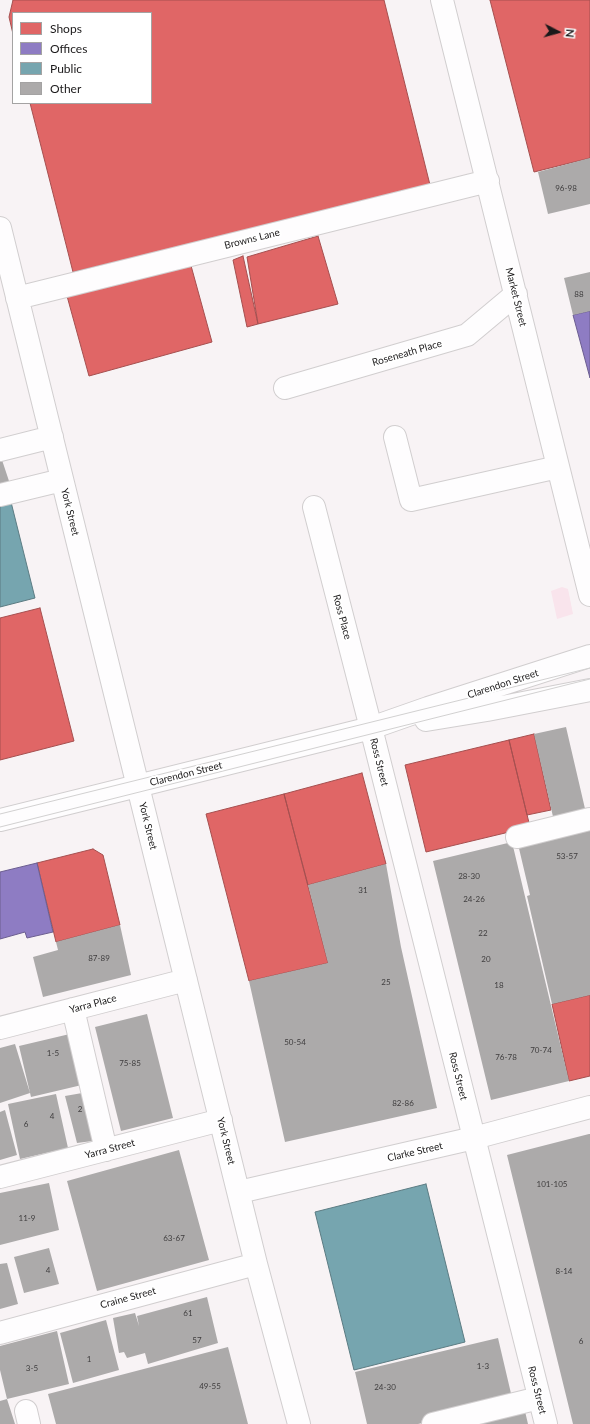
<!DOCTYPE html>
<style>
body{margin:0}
#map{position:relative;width:590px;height:1424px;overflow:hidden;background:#f8f3f5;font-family:Lato,sans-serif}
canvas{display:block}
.legend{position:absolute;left:12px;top:12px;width:140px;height:92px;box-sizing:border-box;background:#fff;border:1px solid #a4a3a3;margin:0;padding:5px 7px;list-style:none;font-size:12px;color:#1b191a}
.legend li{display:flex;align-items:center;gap:8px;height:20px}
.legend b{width:20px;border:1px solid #a4a3a3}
.north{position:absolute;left:538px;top:12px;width:40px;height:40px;-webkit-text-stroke:3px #fff;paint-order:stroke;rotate:96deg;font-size:11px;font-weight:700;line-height:16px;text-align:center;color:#1b191a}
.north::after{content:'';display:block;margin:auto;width:14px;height:18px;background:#1b191a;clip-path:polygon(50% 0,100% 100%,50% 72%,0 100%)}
</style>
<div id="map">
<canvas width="590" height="1424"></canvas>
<ul class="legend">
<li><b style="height:11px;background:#e06666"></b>Shops</li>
<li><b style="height:11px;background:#8e7cc3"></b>Offices</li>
<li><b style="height:11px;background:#76a5af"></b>Public</li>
<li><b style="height:11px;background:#acaaaa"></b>Other</li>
</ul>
<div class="north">N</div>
</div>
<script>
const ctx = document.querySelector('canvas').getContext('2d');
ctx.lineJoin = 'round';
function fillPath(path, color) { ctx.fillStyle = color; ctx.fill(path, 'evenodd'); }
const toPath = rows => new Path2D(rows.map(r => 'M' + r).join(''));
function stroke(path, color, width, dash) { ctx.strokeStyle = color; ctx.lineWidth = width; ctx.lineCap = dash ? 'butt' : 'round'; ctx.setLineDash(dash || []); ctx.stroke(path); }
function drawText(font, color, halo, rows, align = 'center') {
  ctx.font = font + ' Lato,sans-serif'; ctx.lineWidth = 4; ctx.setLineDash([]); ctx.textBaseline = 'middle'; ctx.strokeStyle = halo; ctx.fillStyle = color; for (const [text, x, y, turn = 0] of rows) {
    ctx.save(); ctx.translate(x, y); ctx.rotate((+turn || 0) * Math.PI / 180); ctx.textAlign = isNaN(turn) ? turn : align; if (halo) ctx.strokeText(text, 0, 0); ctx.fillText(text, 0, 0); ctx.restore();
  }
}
fillPath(toPath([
 [562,587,568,589,573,614,557,619,551,591]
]), '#f9e4ec');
const shops = toPath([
 [13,0,384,0,431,189,73,272,30,103,151,103,151,13,13,13,13,34,9,17,13,0],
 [490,0,590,0,590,158,534,172,490,0],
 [318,236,338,304,258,324,247,257,318,236],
 [243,256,258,324,247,327,233,260,243,256],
 [190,262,212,342,89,376,67,296,190,262],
 [40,608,74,741,0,760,0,618,40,608],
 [534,734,551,810,527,815,509,740,534,734],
 [509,740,530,827,426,852,405,765,509,740],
 [362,773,386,864,308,885,284,794,362,773],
 [284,794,328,963,249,981,206,814,284,794],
 [93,849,103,855,120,925,56,942,37,863,93,849],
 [590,995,590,1076,569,1081,552,1004,590,995]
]);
fillPath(shops, '#e06666');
stroke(shops, '#a54f4f', 1);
const offices = toPath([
 [590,311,590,378,573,315,590,311],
 [37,863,53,932,27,938,25,932,0,939,0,872,37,863]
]);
fillPath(offices, '#8e7cc3');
stroke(offices, '#6c5e90', 1);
const public = toPath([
 [11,502,35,598,0,607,0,505,11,502],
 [426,1184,465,1342,354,1370,315,1212,426,1184]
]);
fillPath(public, '#76a5af');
stroke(public, '#5b7b82', 1);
fillPath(toPath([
 [590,158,590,204,548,214,538,172],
 [590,272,590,311,573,315,564,278],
 [0,457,1,457,10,484,0,487],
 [566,727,586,813,554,821,534,734],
 [590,827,590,995,552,1004,527,896,530,895,517,840],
 [512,842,569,1081,491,1100,433,861],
 [386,864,401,947,437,1108,285,1142,249,981,328,963,308,885],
 [120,925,131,975,43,997,33,957,58,950,56,942],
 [147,1014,173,1118,121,1131,95,1027],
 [74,1033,86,1084,31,1097,19,1046],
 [15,1044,30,1093,0,1103,0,1048],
 [88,1092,100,1140,77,1143,65,1096],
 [56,1094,68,1148,20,1159,8,1104],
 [5,1110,17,1155,0,1160,0,1112],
 [589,1134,590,1134,590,1424,573,1424,507,1155],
 [179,1150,209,1260,97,1291,67,1181],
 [49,1183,59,1230,0,1245,0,1193],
 [49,1248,59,1284,24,1293,14,1257],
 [7,1263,18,1304,0,1309,0,1264],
 [207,1297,218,1343,148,1364,145,1353,127,1358,124,1352,119,1353,113,1318,135,1313,139,1326,137,1316],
 [106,1320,119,1370,73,1383,60,1333],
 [57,1331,69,1384,7,1399,0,1370,0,1346],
 [498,1338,513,1402,418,1424,367,1424,355,1372],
 [228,1347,248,1424,56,1424,48,1394],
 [7,1399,15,1424,0,1424,0,1401],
 [524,1407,528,1424,461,1424]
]), '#acaaaa');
const minor = toPath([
 [442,0,590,595],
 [0,228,256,1264,299,1424],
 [17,298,488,181],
 [285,388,467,335,516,294],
 [395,437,411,500,558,467],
 [0,450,52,437],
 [0,495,62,480],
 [314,507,371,728,546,1424],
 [517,837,590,819],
 [73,1009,106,1150],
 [0,1028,186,980],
 [0,1177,221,1120],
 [239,1192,474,1138,590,1107],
 [0,1333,256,1264],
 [26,1411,29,1424],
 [433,1424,539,1398]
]);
const major = toPath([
 [426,720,487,710,590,690],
 [0,820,371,728,428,708,590,656]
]);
stroke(minor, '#d1cecf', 24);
stroke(major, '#d1cecf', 24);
stroke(minor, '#fefdfe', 22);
stroke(major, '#fefdfe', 22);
stroke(toPath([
 [0,814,590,668],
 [0,827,590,679]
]), '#d2d1d1', 1);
drawText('8px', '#3f3d3e', null, [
 ["96-98",566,188],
 ["88",579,294],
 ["53-57",567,856],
 ["28-30",469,876],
 ["31",363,890],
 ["24-26",474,899],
 ["22",483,933],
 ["87-89",99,958],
 ["20",486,959],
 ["25",386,982],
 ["18",499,985],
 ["50-54",295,1042],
 ["70-74",541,1050],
 ["1-5",53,1053],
 ["76-78",506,1057],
 ["75-85",130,1063],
 ["82-86",403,1103],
 ["2",80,1109],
 ["4",52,1116],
 ["6",26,1124],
 ["101-105",552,1184],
 ["11-9",27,1218],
 ["63-67",174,1238],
 ["4",48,1270],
 ["8-14",564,1271],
 ["61",188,1313],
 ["57",197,1340],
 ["6",581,1341],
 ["1",89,1359],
 ["1-3",483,1366],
 ["3-5",32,1368],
 ["49-55",210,1386],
 ["24-30",385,1387]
]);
drawText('10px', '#1b191a', '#fff', [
 ["Browns Lane",252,239,-14],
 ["Market Street",516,297,76],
 ["Roseneath Place",407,353,-16],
 ["York Street",70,512,76],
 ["Ross Place",342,617,75],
 ["Clarendon Street",503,684,-18],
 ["Ross Street",379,762,76],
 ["Clarendon Street",186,774,-14],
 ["York Street",148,826,76],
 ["Yarra Place",93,1004,-15],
 ["Ross Street",458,1076,76],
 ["York Street",226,1141,76],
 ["Yarra Street",110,1149,-15],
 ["Clarke Street",415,1152,-13],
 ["Craine Street",128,1298,-15],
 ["Ross Street",537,1390,76]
]);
</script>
